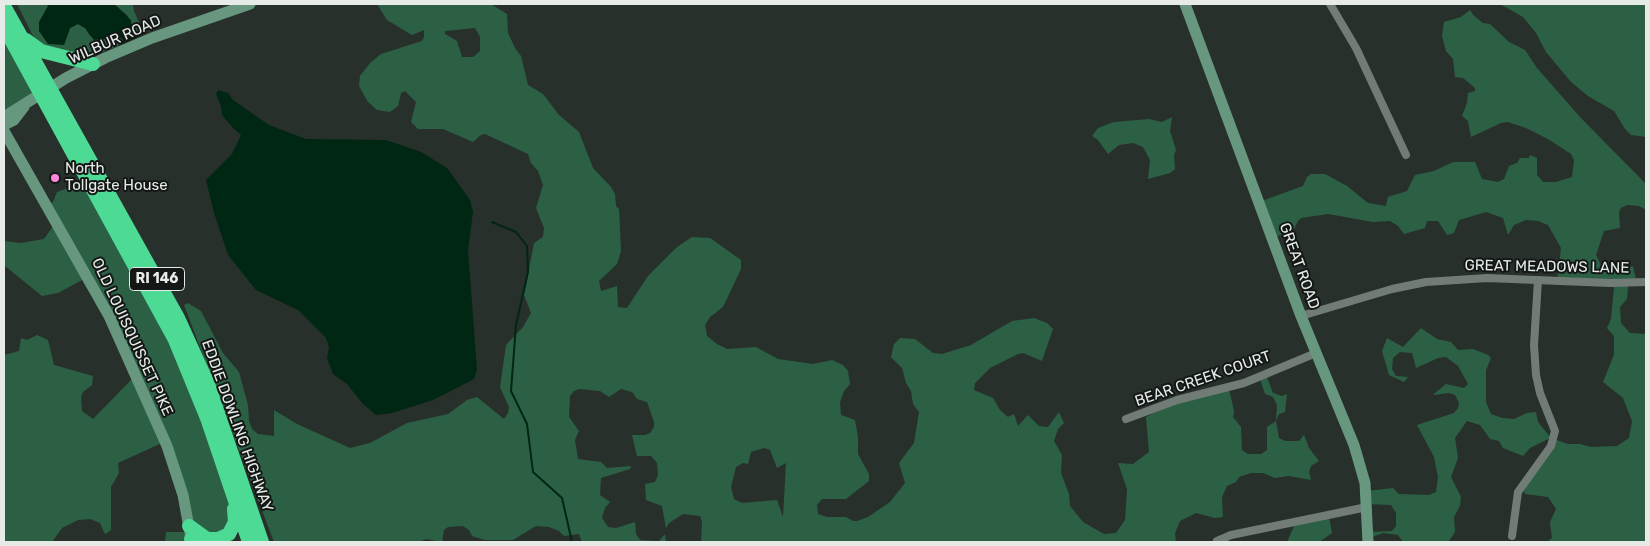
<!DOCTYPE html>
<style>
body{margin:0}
#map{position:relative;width:1650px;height:546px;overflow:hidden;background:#28302b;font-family:Rubik,sans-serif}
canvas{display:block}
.frame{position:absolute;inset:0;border:5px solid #e6ebe8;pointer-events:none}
</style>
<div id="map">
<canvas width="1650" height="546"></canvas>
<div class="frame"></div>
</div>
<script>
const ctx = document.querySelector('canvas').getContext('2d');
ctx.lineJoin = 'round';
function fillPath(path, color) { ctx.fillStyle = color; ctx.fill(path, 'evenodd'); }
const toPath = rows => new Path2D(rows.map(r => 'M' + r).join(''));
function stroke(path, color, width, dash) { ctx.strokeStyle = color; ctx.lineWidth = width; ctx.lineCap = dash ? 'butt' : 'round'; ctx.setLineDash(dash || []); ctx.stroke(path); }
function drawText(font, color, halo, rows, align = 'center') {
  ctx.font = font + ' Rubik,sans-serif'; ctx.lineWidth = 4; ctx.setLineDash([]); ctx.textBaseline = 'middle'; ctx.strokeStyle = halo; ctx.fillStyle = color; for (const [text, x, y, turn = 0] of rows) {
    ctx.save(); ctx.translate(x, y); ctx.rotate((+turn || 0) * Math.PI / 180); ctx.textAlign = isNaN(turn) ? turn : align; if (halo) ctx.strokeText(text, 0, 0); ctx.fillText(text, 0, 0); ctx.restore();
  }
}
fillPath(toPath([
 [17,4,46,4,49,6,39,22,39,31,64,45,70,28,78,24,85,28,90,36,101,40,110,37,123,39,118,46,95,55,70,55,42,47,32,34],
 [114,4,133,4,134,11,143,32,132,37,132,26,127,15],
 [377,4,491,4,507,14,508,33,515,48,521,56,528,85,543,94,559,115,579,132,593,168,611,187,615,194,616,206,619,209,621,251,617,264,599,281,601,291,617,286,618,307,627,308,648,276,677,247,692,237,710,238,741,260,741,269,723,307,710,317,705,325,707,336,717,344,727,349,756,347,778,359,813,364,832,360,843,365,848,371,850,384,844,391,840,402,841,415,855,420,858,437,858,454,869,474,869,481,846,499,822,499,817,505,818,514,827,517,846,517,853,521,857,521,868,517,890,502,905,483,899,463,914,443,919,412,913,404,911,391,906,383,902,368,891,357,894,344,900,338,915,339,933,353,942,354,971,345,1012,321,1034,318,1047,323,1053,329,1042,361,1023,353,1018,354,990,368,975,383,974,390,993,398,1000,410,1008,417,1014,414,1018,426,1028,415,1039,426,1048,427,1059,412,1064,423,1058,429,1054,441,1062,455,1061,473,1069,494,1070,506,1083,522,1104,534,1116,533,1125,520,1127,489,1118,463,1133,464,1149,452,1146,417,1177,401,1229,389,1234,411,1233,417,1241,427,1242,450,1248,454,1261,454,1267,450,1267,427,1276,421,1277,405,1273,397,1265,394,1260,379,1267,377,1273,393,1282,396,1287,394,1285,412,1279,414,1276,421,1279,438,1285,441,1299,441,1304,435,1309,448,1319,461,1311,466,1309,472,1311,480,1289,476,1275,478,1263,473,1251,473,1239,477,1236,482,1227,486,1222,497,1223,517,1215,518,1196,513,1180,521,1175,533,1176,542,701,542,702,522,700,516,683,514,669,523,666,528,662,506,646,500,645,484,655,482,658,475,657,463,651,456,637,456,632,435,645,435,650,433,654,427,654,422,647,402,637,399,632,392,621,389,609,397,600,391,579,389,574,391,570,396,569,417,579,431,575,440,578,459,601,462,607,468,631,466,630,469,601,478,600,495,610,502,605,508,602,518,608,527,616,528,635,522,636,534,640,540,659,541,665,534,666,542,582,542,579,534,564,536,559,531,549,527,536,526,513,540,485,540,472,536,469,530,463,526,448,527,444,530,442,542,426,539,419,542,274,542,184,305,188,303,201,311,223,353,239,372,248,405,249,421,252,429,258,434,274,436,274,410,297,424,350,448,370,443,407,423,448,414,467,400,477,397,504,419,508,413,509,407,500,387,506,345,523,327,531,313,524,295,534,243,543,237,544,228,536,208,543,185,538,171,531,163,528,154,485,134,481,135,473,142,443,129,418,129,411,122,416,102,405,91,401,93,398,106,390,112,377,110,368,102,359,86,360,76,370,63,381,54,422,41,424,37,424,30,412,35,387,20],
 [475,28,480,37,480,51,473,57,462,57,457,41,445,34,445,31],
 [764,448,770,450,777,468,786,463,783,517,777,500,742,503,734,499,731,487,736,467,743,463,748,464,751,452],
 [1500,4,1646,4,1646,137,1631,135,1625,129,1614,111,1588,96,1571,82,1546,52,1536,33,1523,17],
 [1470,10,1474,16,1483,23,1490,24,1509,42,1525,50,1537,68,1580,117,1646,184,1646,210,1639,206,1627,205,1621,208,1619,212,1620,228,1604,231,1596,255,1601,265,1611,269,1622,270,1633,266,1637,284,1628,286,1627,299,1620,307,1621,323,1630,333,1646,334,1646,542,1547,542,1552,538,1550,522,1556,509,1548,497,1525,494,1522,485,1540,460,1550,438,1530,448,1523,456,1503,448,1499,441,1490,439,1480,425,1467,421,1455,438,1458,458,1451,477,1461,497,1460,506,1454,517,1455,532,1449,541,1403,542,1398,535,1383,533,1369,538,1368,532,1392,531,1396,526,1396,513,1391,505,1367,504,1366,491,1393,488,1399,494,1429,495,1436,492,1438,477,1434,457,1417,425,1454,413,1458,408,1459,403,1455,395,1449,393,1433,395,1435,393,1446,384,1464,388,1468,384,1458,366,1446,357,1438,358,1416,368,1412,353,1400,352,1393,358,1392,369,1396,376,1408,377,1404,382,1389,375,1382,351,1387,338,1403,347,1421,328,1437,339,1451,342,1458,350,1473,349,1488,355,1491,358,1486,370,1486,402,1491,414,1502,418,1514,419,1527,413,1536,412,1538,422,1551,438,1568,444,1580,444,1591,447,1617,446,1629,438,1632,421,1623,398,1603,382,1614,355,1614,336,1607,328,1611,319,1614,287,1557,282,1561,248,1548,225,1538,221,1526,220,1514,225,1508,235,1503,218,1486,212,1459,220,1454,233,1447,235,1438,221,1427,221,1425,228,1404,234,1398,226,1390,221,1373,222,1328,214,1301,218,1298,221,1294,229,1273,238,1259,202,1303,186,1307,177,1311,174,1325,174,1347,186,1368,203,1386,206,1388,197,1407,191,1415,175,1434,171,1453,162,1475,162,1482,179,1498,182,1504,179,1509,166,1517,163,1520,158,1529,158,1530,155,1537,158,1537,175,1543,182,1556,182,1572,177,1574,160,1571,154,1548,139,1526,128,1508,122,1501,123,1471,137,1468,121,1462,116,1467,103,1468,93,1475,91,1475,88,1463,78,1455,77,1453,59,1446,51,1442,36,1444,22,1461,17],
 [4,28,41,95,4,114],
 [1172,117,1170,131,1176,150,1174,155,1175,169,1170,173,1148,179,1150,160,1143,147,1133,143,1119,145,1108,154,1098,140,1092,136,1098,128,1114,122,1149,119,1162,122],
 [88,181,157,302,225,472,233,527,191,542,165,542,166,532,189,532,164,442,118,463,119,473,111,487,111,530,107,533,105,534,100,523,90,519,78,520,62,528,52,542,4,542,4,355,19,351,21,338,27,340,37,335,48,340,54,365,93,376,92,385,83,392,81,397,82,411,93,419,132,379,88,277,58,293,42,296,5,266,4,241,21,243,44,239,56,222,47,206,53,202,57,192],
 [1329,516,1332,533,1319,542,1287,542,1295,524]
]), '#2c6045');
fillPath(toPath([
 [46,4,114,4,131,20,132,37,144,34,118,46,123,40,120,37,94,40,85,28,78,24,70,28,64,45,48,44,39,31,39,22,48,6],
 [218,90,228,93,233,100,269,125,306,139,386,140,421,152,447,168,470,200,473,212,468,250,477,370,474,379,433,400,392,413,376,415,363,404,347,384,333,374,327,358,329,347,326,338,298,310,256,290,228,255,214,213,206,180,232,154,241,135,233,128,222,115,221,106,216,94]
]), '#002614');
stroke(toPath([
 [492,222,516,232,527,246,528,272,516,325,511,391,527,424,533,472,562,498,572,542]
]), '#002614', 2);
stroke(toPath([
 [1330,4,1356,48,1406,155],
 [1301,316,1392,289,1426,282,1487,278,1610,283,1646,282],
 [1126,419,1177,400,1244,383,1316,353],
 [1512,536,1518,492,1551,446,1555,431,1540,393,1536,375,1534,345,1538,280],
 [1217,541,1231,535,1367,507]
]), '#727c76', 8);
stroke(toPath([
 [1185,4,1301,316,1354,445,1365,483,1368,542],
 [4,117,66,78,105,58,152,38,250,4],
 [4,125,14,120,24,107],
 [4,131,109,316,167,446,183,495,190,533]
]), '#67987f', 11);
stroke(toPath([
 [4,6,178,318,208,384,262,542],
 [4,27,175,340,207,418,249,542],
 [26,40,41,51,93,64],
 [189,526,207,539],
 [191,539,218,539,229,534,235,522,234,509]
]), '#4cda95', 14);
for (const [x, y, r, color] of [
 [55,178,5,"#ff85de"]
]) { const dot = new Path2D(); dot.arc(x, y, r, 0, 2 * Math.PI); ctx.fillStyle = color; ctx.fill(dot); stroke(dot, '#131715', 2); }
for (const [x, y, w] of [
 [157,279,55]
]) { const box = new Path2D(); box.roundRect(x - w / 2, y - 11.5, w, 23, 4); ctx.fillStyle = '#131715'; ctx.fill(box); stroke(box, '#e6ebe8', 1); }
drawText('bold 14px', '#e6ebe8', null, [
 ["RI 146",157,279]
]);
drawText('15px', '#e6ebe8', '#131715', [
 ["WILBUR ROAD",115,40,-24],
 ["GREAT ROAD",1299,266,70],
 ["GREAT MEADOWS LANE",1547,267,1],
 ["OLD LOUISQUISSET PIKE",132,337,65],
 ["BEAR CREEK COURT",1203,379,-19],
 ["EDDIE DOWLING HIGHWAY",237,426,70]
]);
drawText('15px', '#e6ebe8', '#131715', [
 ["North",65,169],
 ["Tollgate House",65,186]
], 'left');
</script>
